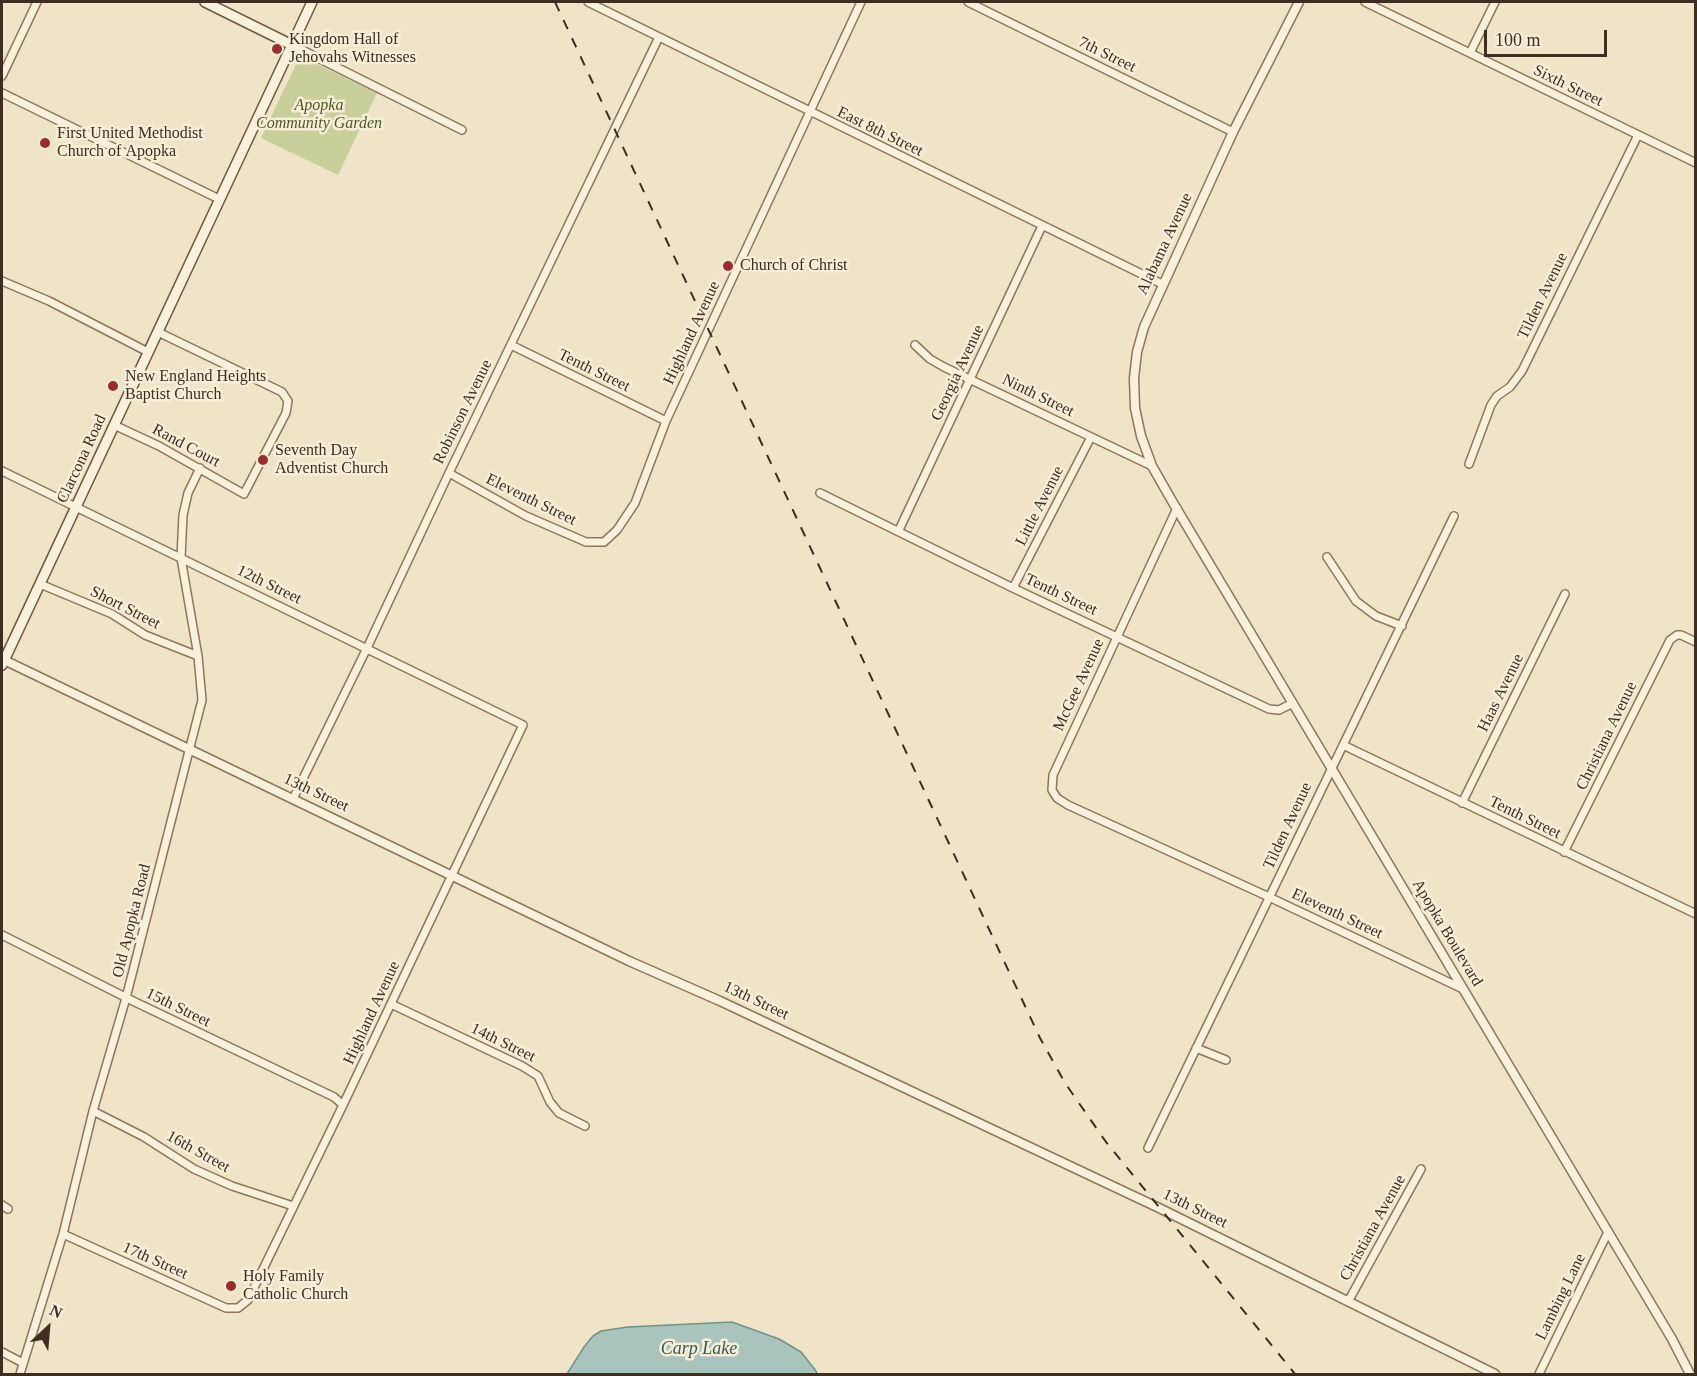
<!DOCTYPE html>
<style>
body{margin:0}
#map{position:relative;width:1697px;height:1376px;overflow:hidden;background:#f0e4c8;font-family:"Times New Roman",serif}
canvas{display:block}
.frame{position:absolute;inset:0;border:3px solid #3d2e20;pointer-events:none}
.north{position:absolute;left:18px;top:1298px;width:60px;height:60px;-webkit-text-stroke:4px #f7eed8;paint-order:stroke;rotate:26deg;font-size:16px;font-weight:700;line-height:24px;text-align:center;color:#3d2e20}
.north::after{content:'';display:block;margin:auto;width:21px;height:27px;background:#3d2e20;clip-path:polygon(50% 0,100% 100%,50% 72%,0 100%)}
.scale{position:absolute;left:1484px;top:30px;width:123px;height:27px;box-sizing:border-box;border:3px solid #3d2e20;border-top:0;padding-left:8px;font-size:18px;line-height:21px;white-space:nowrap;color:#3d2e20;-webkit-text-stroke:4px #f7eed8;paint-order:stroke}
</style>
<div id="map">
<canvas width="1697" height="1376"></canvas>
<div class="frame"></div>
<div class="north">N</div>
<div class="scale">100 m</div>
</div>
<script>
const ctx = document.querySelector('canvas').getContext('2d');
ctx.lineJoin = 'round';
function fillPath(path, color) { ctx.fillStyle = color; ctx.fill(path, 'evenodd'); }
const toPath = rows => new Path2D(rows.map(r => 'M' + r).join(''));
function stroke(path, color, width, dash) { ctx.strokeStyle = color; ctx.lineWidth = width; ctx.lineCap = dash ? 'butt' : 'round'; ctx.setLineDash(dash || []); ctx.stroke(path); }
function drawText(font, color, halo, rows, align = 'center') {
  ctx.font = font + ' "Times New Roman",serif'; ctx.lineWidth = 5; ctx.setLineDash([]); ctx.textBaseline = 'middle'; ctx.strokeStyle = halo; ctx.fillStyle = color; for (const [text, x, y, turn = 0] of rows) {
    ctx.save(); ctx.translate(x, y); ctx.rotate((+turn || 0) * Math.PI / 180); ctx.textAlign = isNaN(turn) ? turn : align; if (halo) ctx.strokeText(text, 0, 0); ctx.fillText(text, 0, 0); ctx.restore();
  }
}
fillPath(toPath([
 [300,56,377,93,338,175,261,138]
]), '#c9cf9b');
const water = toPath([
 [732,1322,779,1339,801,1352,816,1371,817,1374,567,1374,584,1347,593,1336,601,1331,628,1327,732,1322]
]);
fillPath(water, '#a9c4bc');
stroke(water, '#6f938a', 1.5);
const minor = toPath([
 [588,2,1162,284],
 [968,2,1233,132],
 [1365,2,1696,163],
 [292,45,462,130],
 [1470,53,1495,2],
 [2,76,37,2],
 [2,93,219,199],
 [2,281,49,301,148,352],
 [511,345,666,421],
 [915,345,930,359,944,367,1152,466],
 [114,425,159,446,244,494,286,413,288,401,282,392,158,332],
 [1469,464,1491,405,1497,396,1510,387,1522,371,1638,135],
 [2,471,523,725,343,1105,248,1300,238,1308,226,1308,63,1234],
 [449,473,526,516,586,542,604,542,617,530,635,503,666,421,861,2],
 [820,493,1013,588,1269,709,1279,710,1293,703],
 [1177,508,1053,775,1052,790,1057,798,1068,805,1269,897,1463,989],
 [899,530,1042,226],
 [1327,557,1356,601,1376,616,1402,626],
 [40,584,112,614,145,635,198,656],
 [1013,588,1091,437],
 [1343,745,1696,914],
 [293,799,367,648,449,473,659,37],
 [1462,803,1565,594],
 [1564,852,1670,640,1677,635,1681,635,1696,642],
 [2,935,135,1002,334,1097,343,1105],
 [391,1004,522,1066,538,1076,550,1102,559,1113,585,1126],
 [1196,1048,1226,1060],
 [93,1111,144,1137,194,1169,232,1186,293,1206],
 [1148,1148,1454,516],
 [2,1205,8,1209],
 [1349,1300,1421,1169],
 [2,1352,23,1363],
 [20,1374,63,1234,93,1111,126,998,202,700,198,656,181,558,183,515,188,493,200,468],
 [1539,1374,1608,1232]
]);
const tertiary = toPath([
 [1299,2,1233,132,1144,327,1137,352,1134,378,1135,408,1141,436,1152,466,1172,501,1672,1339,1690,1374],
 [2,659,629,961,720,1001,1157,1207,1495,1374]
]);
const secondary = toPath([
 [205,2,292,45],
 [2,665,312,2]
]);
stroke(minor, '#8d765c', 10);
stroke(tertiary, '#8d765c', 11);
stroke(secondary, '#6f573f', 12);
stroke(minor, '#faf1dc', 7);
stroke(tertiary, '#faf1dc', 8);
stroke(secondary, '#faf1dc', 9);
stroke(toPath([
 [555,2,1040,1038,1065,1083,1106,1142,1295,1374]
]), '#3d2e20', 2, [10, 10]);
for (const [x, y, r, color] of [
 [277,49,6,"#9e2a2b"],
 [45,143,6,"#9e2a2b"],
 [728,266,6,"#9e2a2b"],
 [113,386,6,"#9e2a2b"],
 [263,460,6,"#9e2a2b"],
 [231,1286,6,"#9e2a2b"]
]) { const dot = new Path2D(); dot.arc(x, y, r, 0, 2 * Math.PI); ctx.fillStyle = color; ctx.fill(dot); stroke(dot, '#f7eed8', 2); }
drawText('16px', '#3d2e20', '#f7eed8', [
 ["Kingdom Hall of",289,40],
 ["Jehovahs Witnesses",289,58],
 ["First United Methodist",57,134],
 ["Church of Apopka",57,152],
 ["Church of Christ",740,266],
 ["New England Heights",125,377],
 ["Baptist Church",125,395],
 ["Seventh Day",275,451],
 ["Adventist Church",275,469],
 ["Holy Family",243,1277],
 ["Catholic Church",243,1295]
], 'left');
drawText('16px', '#3d2e20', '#f7eed8', [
 ["7th Street",1107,55,26],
 ["Sixth Street",1568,86,26],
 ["East 8th Street",880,132,26],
 ["Alabama Avenue",1165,244,-65],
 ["Tilden Avenue",1543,296,-64],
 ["Highland Avenue",692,333,-65],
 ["Tenth Street",594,371,26],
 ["Georgia Avenue",958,373,-65],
 ["Ninth Street",1038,396,26],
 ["Robinson Avenue",463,412,-64],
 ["Rand Court",186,446,28],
 ["Clarcona Road",82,459,-65],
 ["Eleventh Street",531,500,26],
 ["Little Avenue",1040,506,-63],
 ["12th Street",269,585,26],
 ["Tenth Street",1061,595,25],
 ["Short Street",125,608,27],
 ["McGee Avenue",1079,685,-65],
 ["Haas Avenue",1501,693,-64],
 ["Christiana Avenue",1607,736,-64],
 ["13th Street",316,793,25],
 ["Tenth Street",1525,818,26],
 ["Tilden Avenue",1288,826,-65],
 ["Eleventh Street",1337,914,25],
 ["Old Apopka Road",132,921,-76],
 ["Apopka Boulevard",1447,933,59],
 ["13th Street",756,1001,25],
 ["15th Street",178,1008,26],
 ["Highland Avenue",372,1013,-65],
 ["14th Street",503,1043,26],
 ["16th Street",198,1152,29],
 ["13th Street",1195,1209,26],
 ["Christiana Avenue",1373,1228,-61],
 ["17th Street",155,1261,24],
 ["Lambing Lane",1561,1297,-64]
]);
drawText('italic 16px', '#4d5a26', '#f7eed8', [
 ["Apopka",319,106],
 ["Community Garden",319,124]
]);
drawText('italic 18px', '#2f5d5a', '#f7eed8', [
 ["Carp Lake",699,1349]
]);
</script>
